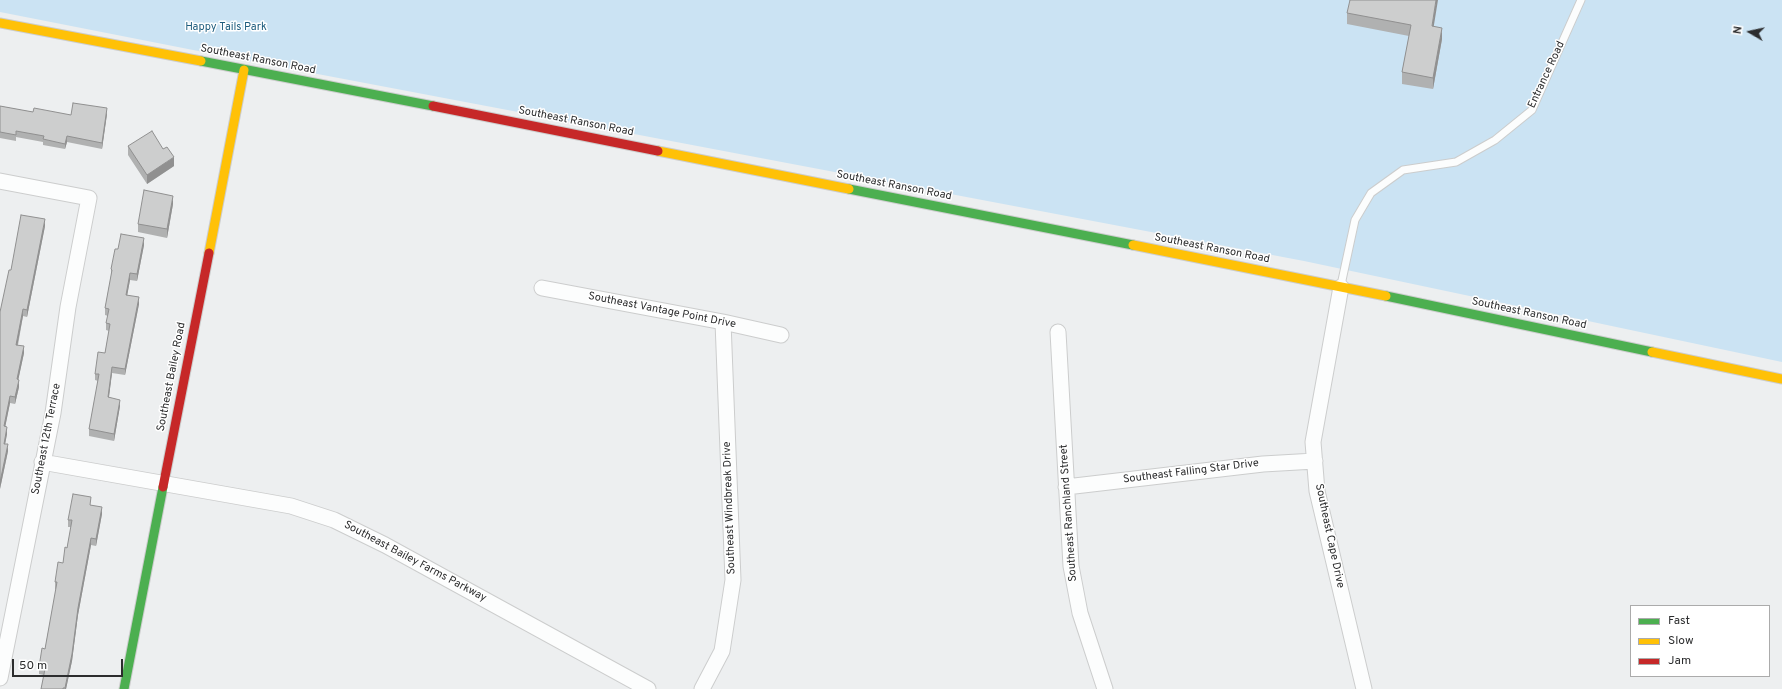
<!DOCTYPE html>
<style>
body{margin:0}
#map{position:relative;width:1782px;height:689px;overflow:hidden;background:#edeff0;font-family:Overpass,sans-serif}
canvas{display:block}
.legend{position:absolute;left:1630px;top:605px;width:140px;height:72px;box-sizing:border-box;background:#fff;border:1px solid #ababab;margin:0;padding:5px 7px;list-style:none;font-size:12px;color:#2c2d2e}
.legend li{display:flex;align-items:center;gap:8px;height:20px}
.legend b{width:20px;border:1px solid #ababab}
.north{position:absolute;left:1730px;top:12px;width:40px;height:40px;-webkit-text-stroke:3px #fff;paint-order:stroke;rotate:279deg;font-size:11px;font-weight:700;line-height:16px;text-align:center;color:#2c2d2e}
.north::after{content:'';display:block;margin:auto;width:14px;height:18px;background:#2c2d2e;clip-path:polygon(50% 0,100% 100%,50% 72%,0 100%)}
.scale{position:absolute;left:12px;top:659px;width:111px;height:18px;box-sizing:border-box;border:2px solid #2c2d2e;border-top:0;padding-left:5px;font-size:12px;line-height:14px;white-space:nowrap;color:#2c2d2e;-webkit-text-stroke:3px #fff;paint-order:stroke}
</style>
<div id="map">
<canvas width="1782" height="689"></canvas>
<ul class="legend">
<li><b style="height:5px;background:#4caf50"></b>Fast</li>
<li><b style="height:5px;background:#ffc107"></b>Slow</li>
<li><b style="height:5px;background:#c62828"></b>Jam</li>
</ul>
<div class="north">N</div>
<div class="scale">50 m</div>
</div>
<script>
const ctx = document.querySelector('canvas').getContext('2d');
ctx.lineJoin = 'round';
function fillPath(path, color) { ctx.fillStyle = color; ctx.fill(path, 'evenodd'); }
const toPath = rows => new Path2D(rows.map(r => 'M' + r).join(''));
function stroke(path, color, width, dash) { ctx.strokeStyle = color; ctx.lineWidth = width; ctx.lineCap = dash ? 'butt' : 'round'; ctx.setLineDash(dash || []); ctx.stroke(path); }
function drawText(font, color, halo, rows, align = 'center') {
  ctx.font = font + ' Overpass,sans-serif'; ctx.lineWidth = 3; ctx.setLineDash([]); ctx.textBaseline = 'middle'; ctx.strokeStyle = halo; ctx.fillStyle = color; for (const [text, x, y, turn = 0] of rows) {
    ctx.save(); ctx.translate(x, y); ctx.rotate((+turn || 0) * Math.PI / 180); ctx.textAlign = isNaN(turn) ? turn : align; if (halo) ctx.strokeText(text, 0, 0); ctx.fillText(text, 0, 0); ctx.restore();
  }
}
fillPath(toPath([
 [0,0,1782,0,1782,362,1304,261,249,61,0,12]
]), '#cbe3f3');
const lane = toPath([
 [1341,285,1355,220,1371,193,1403,170,1456,162,1495,140,1532,110,1581,0]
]);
const street = toPath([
 [0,181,89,198,68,307,53,413,0,678],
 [1341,287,1313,442,1317,491,1364,689],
 [542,288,723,322,781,335],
 [1058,332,1071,566,1080,613,1105,689],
 [42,462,291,506,334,520,385,545,648,689],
 [1066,487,1263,464,1315,461],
 [702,689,722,651,733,580,723,322]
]);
const fast = toPath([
 [201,61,433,106],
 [849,189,1133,245],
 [1386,296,1652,352],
 [124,689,163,487]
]);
const slow = toPath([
 [0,23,201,61],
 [658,151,849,189],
 [1133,245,1386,296],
 [209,253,244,70],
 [1652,352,1782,379]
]);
const jam = toPath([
 [433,106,658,151],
 [163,487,209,253]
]);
stroke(lane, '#cccdcd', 9);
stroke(street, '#cccdcd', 17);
stroke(fast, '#cccdcd', 11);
stroke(slow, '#cccdcd', 11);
stroke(jam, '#cccdcd', 11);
stroke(lane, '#fcfdfd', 7);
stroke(street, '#fcfdfd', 15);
stroke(fast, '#4caf50', 9);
stroke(slow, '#ffc107', 9);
stroke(jam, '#c62828', 9);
fillPath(toPath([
 [1347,13,1434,26,1442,39,1433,89,1402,84,1402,72,1409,36,1347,24],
 [0,106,33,112,71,115,107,114,102,149,67,142,65,149,43,145,43,142,16,137,16,141,0,138],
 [128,146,174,166,147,184,128,155],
 [173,204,167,238,138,232,138,224],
 [45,226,27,317,23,316,18,345,24,353,18,380,19,387,15,404,10,403,5,427,7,434,5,444,8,451,0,489,11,270],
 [144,245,137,281,130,280,127,295,139,304,125,375,112,373,109,397,120,406,114,441,89,436,89,429,98,381,95,380,95,374,105,353,109,331,106,330,106,323,108,316,105,315,105,308,111,276,111,269,118,249],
 [91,505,102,514,96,546,91,545,78,615,72,661,66,689,41,689,44,675,39,674,39,667,45,649,56,589,55,589,55,582,63,563,67,548,71,527,68,527,68,520]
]), '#b0b1b1');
fillPath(toPath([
 [1436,0,1438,0,1432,37,1432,26],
 [1442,28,1442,39,1433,89,1433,78],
 [107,108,107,114,102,149,102,143],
 [67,136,67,142,65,149,65,144],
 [174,157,174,166,147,184,147,175],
 [173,196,173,204,167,238,167,229],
 [45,219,45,226,27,317,27,310],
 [144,238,144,245,137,281,137,274],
 [130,273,130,280,126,302,126,295],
 [139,297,139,304,125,375,125,369],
 [23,309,23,316,16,352,16,345],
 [24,346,24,353,17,386,17,379],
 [112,367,112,373,108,404,108,397],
 [19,380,19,387,15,404,15,397],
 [10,396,10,403,4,433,4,426],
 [120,400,120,406,114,441,114,434],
 [7,427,7,434,4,450,4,444],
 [8,444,8,451,0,489,0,482],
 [102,507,102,514,96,546,96,539],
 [91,538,91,545,78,615,72,661,66,689,65,689,72,654,78,608]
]), '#909090');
const building = toPath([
 [1350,0,1436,0,1432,26,1442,28,1433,78,1402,72,1411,25,1347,13,1350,0],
 [73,103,107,108,102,143,67,136,65,144,43,139,44,136,16,131,16,135,0,132,0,106,33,112,34,108,71,115,73,103],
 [152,131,163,149,167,147,174,157,147,175,128,146,152,131],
 [144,190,173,196,167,229,138,224,144,190],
 [21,215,45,219,27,310,23,309,16,345,24,346,17,379,19,380,15,397,10,396,4,426,7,427,4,444,8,444,0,482,0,312,9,270,11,270,21,215],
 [121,234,144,238,137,274,130,273,126,295,139,297,125,369,112,367,108,397,120,400,114,434,89,429,99,374,95,374,98,352,105,353,110,324,106,323,109,309,105,308,112,270,111,269,115,249,118,249,121,234],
 [73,494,91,497,90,505,102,507,96,539,91,538,78,608,72,654,65,688,63,688,63,689,41,689,45,669,39,667,42,648,45,649,57,582,55,582,58,562,63,563,65,547,67,548,72,520,68,520,73,494]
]);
fillPath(building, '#cdcece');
stroke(building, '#909090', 1);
drawText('11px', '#1d5c7d', '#fff', [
 ["Happy Tails Park",226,28]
]);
drawText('11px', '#2c2d2e', '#fff', [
 ["Southeast Ranson Road",258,60,11],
 ["Entrance Road",1547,75,-65],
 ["Southeast Ranson Road",576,122,11],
 ["Southeast Ranson Road",894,186,11],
 ["Southeast Ranson Road",1212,249,11],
 ["Southeast Vantage Point Drive",662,311,11],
 ["Southeast Ranson Road",1529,314,12],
 ["Southeast Bailey Road",172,377,-79],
 ["Southeast 12th Terrace",47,439,-79],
 ["Southeast Falling Star Drive",1191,472,-7],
 ["Southeast Windbreak Drive",730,508,-92],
 ["Southeast Ranchland Street",1069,513,-94],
 ["Southeast Cape Drive",1329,536,78],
 ["Southeast Bailey Farms Parkway",415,562,28]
]);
</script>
